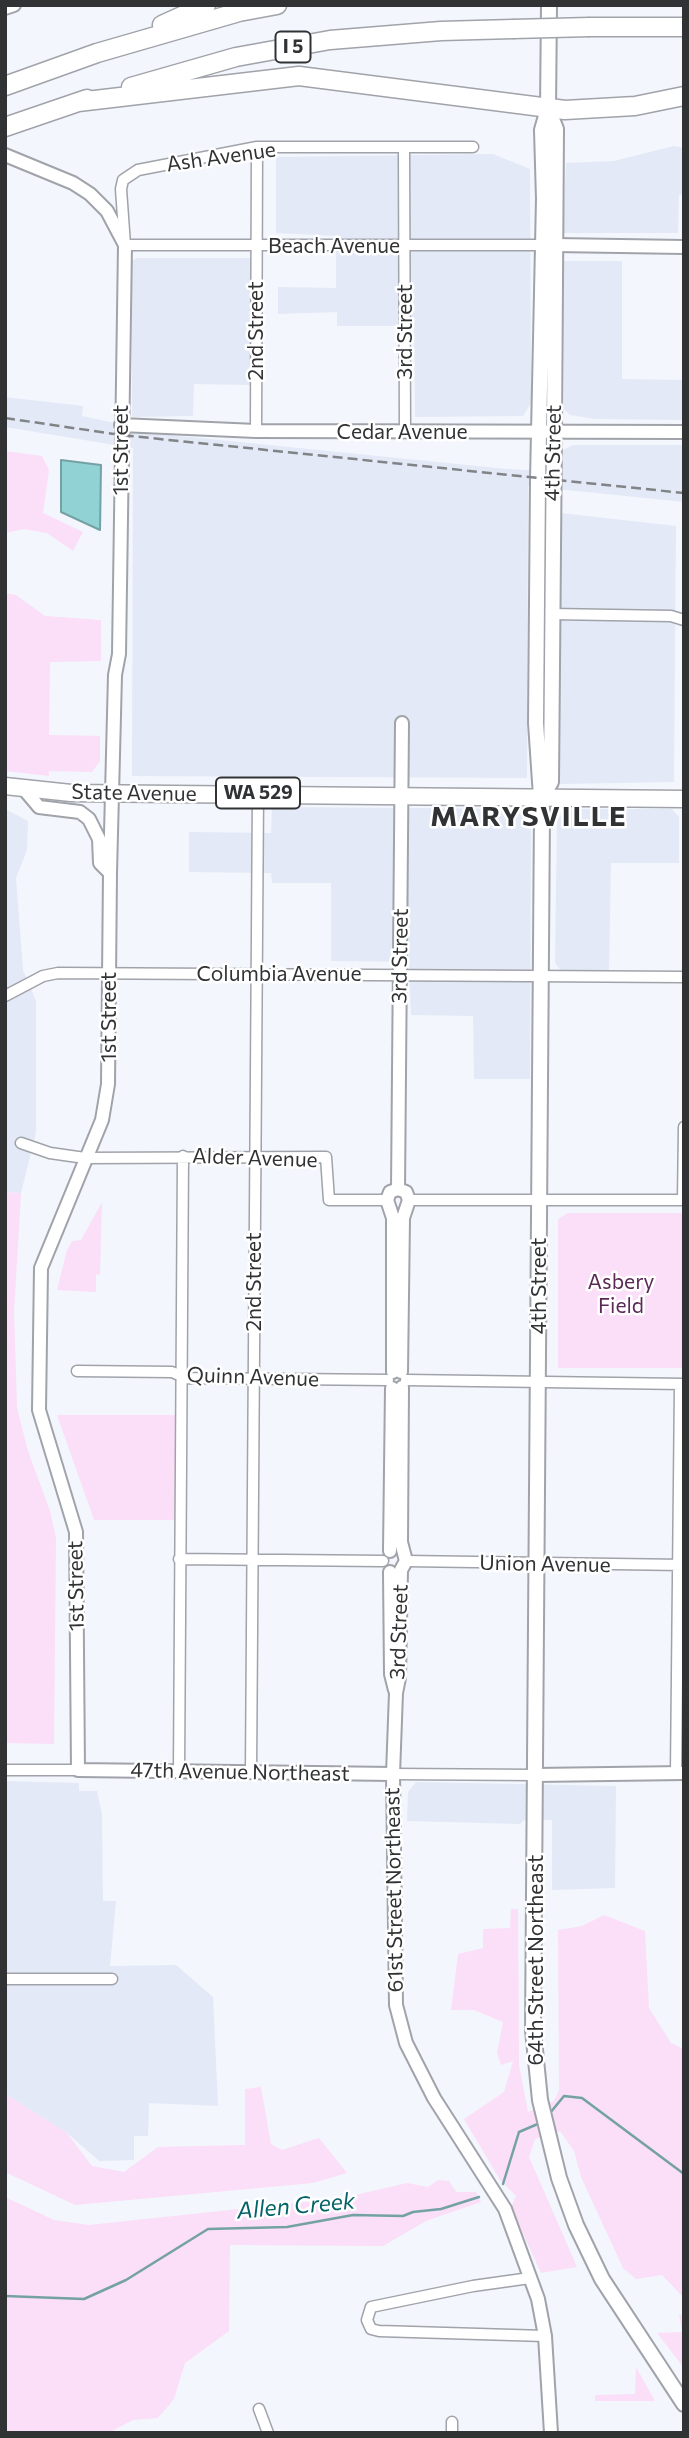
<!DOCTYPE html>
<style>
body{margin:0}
#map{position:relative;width:689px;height:2438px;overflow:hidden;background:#f3f6fc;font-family:Commissioner,sans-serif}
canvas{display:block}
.frame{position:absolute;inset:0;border:7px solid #313234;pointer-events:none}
</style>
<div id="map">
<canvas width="689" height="2438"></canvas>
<div class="frame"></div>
</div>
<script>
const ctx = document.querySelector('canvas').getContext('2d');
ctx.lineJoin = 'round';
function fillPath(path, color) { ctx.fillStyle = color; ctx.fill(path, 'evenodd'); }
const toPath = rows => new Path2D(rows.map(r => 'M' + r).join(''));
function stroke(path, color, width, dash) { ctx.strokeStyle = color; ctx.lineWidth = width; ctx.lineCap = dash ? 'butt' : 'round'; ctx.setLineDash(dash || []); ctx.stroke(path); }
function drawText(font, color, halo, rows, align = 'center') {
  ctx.font = font + ' Commissioner,sans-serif'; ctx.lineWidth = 5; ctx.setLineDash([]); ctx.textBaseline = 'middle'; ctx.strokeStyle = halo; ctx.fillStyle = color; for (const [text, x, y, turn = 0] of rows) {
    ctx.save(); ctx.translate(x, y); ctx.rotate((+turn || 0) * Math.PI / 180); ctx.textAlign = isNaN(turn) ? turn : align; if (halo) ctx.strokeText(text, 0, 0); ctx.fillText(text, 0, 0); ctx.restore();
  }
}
fillPath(toPath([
 [674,146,684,148,684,194,679,195,678,233,563,233,566,163,614,161],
 [493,154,530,169,531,403,523,416,415,417,414,326,337,326,337,312,278,314,278,287,336,288,336,236,276,233,276,157],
 [137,258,252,258,250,385,194,384,193,416,132,417,132,261],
 [563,261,622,261,622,379,684,380,684,420,595,419,570,415,564,409],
 [5,397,83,406,82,416,170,435,507,469,561,472,563,450,573,445,684,445,684,502,528,486,527,778,132,776,133,448,5,427],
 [561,513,676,526,674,782,560,784,557,782],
 [272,807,531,809,530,1079,474,1079,473,1016,411,1015,409,962,331,961,331,883,272,883,271,873,189,872,189,832,271,833],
 [5,809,28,821,27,850,16,878,23,970,36,1001,36,1132,21,1193,5,1192],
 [578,809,672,809,679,817,679,863,611,863,609,970,561,971,555,963,557,820,565,810],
 [5,1781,79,1783,79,1791,97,1791,102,1814,103,1901,116,1901,110,1966,176,1965,213,1997,218,2106,149,2103,148,2136,134,2136,134,2160,99,2161,66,2132,5,2094],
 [416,1782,616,1786,615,1888,552,1890,552,1820,524,1820,520,1824,407,1821,408,1792]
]), '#e3e9f6');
fillPath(toPath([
 [5,451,42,456,49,470,43,513,83,532,73,551,47,533,24,529,5,533],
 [5,593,16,595,45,616,101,620,101,661,50,662,49,735,100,736,100,761,92,772,49,771,49,776,5,771],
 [5,1192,21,1193,14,1312,17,1408,28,1451,50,1511,56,1538,54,1744,5,1743],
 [102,1202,100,1274,96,1275,96,1292,57,1290,67,1250,72,1241,81,1240],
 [568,1213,684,1213,684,1368,558,1368,558,1219],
 [57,1415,177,1415,175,1520,94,1520],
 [511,1909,518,1909,519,2065,528,2112,554,2101,559,2090,558,1930,582,1926,604,1915,645,1931,649,2008,671,2043,684,2049,684,2298,662,2275,636,2279,623,2268,581,2177,574,2151,560,2131,535,2139,529,2157,577,2267,541,2273,511,2207,516,2196,500,2180,464,2119,504,2092,513,2061,501,2065,497,2053,503,2022,474,2010,451,2010,458,1954,483,1948,483,1929,510,1928],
 [261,2087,271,2144,282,2150,319,2138,347,2173,313,2183,75,2205,5,2172,5,2094,66,2132,92,2166,124,2172,158,2147,245,2145,245,2089],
 [438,2180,449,2181,456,2192,476,2192,481,2202,426,2221,383,2246,230,2245,229,2331,185,2363,174,2399,158,2418,133,2420,108,2433,5,2433,5,2197,54,2220,89,2225,342,2198,407,2183,428,2187],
 [679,2314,684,2316,684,2368,657,2333,682,2332],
 [636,2367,655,2401,595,2401,595,2395,635,2394]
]), '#fbdef7');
const water = toPath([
 [61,460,101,465,100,530,61,512,61,460]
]);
fillPath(water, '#91d2d4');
stroke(water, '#74a2a4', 2);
stroke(toPath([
 [550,2113,564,2096,582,2098,684,2174],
 [503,2184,519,2132,540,2123],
 [5,2296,84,2299,126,2280,208,2229,287,2227,353,2215,403,2216,413,2212,441,2209,479,2197]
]), '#74a2a4', 2.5);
const minor = toPath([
 [404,147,405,432],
 [473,147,257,147,138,170,123,180,121,189,125,245,543,245],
 [256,431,257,147],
 [552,614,671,616,684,620],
 [5,996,43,976,58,973,684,977],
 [21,1143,50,1153,85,1158,326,1157,329,1200,387,1200],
 [409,1200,684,1200],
 [683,1200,684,1127],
 [77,1371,172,1372,186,1378,388,1380],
 [406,1380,684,1384],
 [179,1559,383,1561],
 [406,1561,683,1565],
 [5,1770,78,1770],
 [179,1771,183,1156],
 [251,1771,258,793],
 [676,1773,680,1385],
 [393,1774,535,1775],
 [5,1979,112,1979],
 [530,2278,473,2286,371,2307,367,2320,371,2329,379,2331,545,2336],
 [259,2409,268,2433],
 [452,2433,452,2422]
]);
const tertiary = toPath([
 [5,8,14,5],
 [5,155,73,183,90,194,107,211,125,245,119,654,115,675,110,873,108,1084,102,1120,41,1268,39,1410,76,1532,78,1770,393,1774],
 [555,245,684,247],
 [121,425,256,431,684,432],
 [23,788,39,807,80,812,89,819,99,839,100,863,110,873],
 [398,1189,402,723],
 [398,1189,406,1192,409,1200,403,1218,401,1372],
 [393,1372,393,1218,387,1200,390,1192,398,1189],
 [402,1387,401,1542,406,1561,401,1570,399,1678,396,1693,393,1774,396,2005,406,2043,434,2098,505,2209,538,2299,545,2336,551,2433],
 [390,1551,392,1388],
 [390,1572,391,1674,395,1690],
 [535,1775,684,1773]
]);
const secondary = toPath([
 [549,5,548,109,542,130,544,199,538,480,536,723,542,811,533,2030,540,2100,559,2178,576,2225,602,2279,684,2404],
 [542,797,551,782,554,432,556,129,548,109]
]);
const primary = toPath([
 [5,786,71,793,684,799]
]);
const motorway = toPath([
 [162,25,206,5],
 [590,27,684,27],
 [5,86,97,53,239,12,277,5],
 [131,87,236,57,330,40,441,31,513,29],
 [78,102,299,76,565,110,635,106,684,96],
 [5,127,87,99]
]);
stroke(minor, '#a0a3a9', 13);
stroke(tertiary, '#a0a3a9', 16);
stroke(secondary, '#a0a3a9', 18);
stroke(primary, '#a0a3a9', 19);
stroke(motorway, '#a0a3a9', 21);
stroke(minor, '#fff', 10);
stroke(tertiary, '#fff', 12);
stroke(secondary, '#fff', 14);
stroke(primary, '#fff', 16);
stroke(motorway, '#fff', 18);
stroke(toPath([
 [5,418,121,435,684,493]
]), '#818386', 2.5, [10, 5]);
const motorwayBridge = toPath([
 [513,29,590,27]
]);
stroke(motorwayBridge, '#a0a3a9', 21, []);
stroke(motorwayBridge, '#fff', 18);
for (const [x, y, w] of [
 [293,47,35],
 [258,793,84]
]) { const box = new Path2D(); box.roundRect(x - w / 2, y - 15.5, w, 31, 5); ctx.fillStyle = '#fff'; ctx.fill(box); stroke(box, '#313234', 2); }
drawText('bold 19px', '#313234', null, [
 ["I 5",293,47],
 ["WA 529",258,793]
]);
drawText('21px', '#313234', '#fff', [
 ["Ash Avenue",221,157,-8],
 ["Beach Avenue",334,246],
 ["2nd Street",256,331,-90],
 ["3rd Street",405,332,-90],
 ["Cedar Avenue",402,432],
 ["1st Street",121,450,-90],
 ["4th Street",553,453,-89],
 ["State Avenue",134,793,1],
 ["3rd Street",400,956,-89],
 ["Columbia Avenue",279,974],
 ["1st Street",109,1017,-90],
 ["Alder Avenue",255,1158,2],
 ["2nd Street",254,1282,-90],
 ["4th Street",539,1286,-90],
 ["Quinn Avenue",253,1377,2],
 ["Union Avenue",545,1564,1],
 ["1st Street",76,1586,-91],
 ["3rd Street",399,1632,-88],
 ["47th Avenue Northeast",240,1772,1],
 ["61st Street Northeast",394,1890,-91],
 ["64th Street Northeast",536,1960,-90]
]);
drawText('21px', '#5a2956', '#fff', [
 ["Asbery",621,1282],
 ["Field",621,1306]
]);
drawText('italic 23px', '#036366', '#fff', [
 ["Allen Creek",296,2206,-5]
]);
ctx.letterSpacing = '2px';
drawText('bold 28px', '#313234', '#fff', [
 ["MARYSVILLE",529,817]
]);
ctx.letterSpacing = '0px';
</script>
